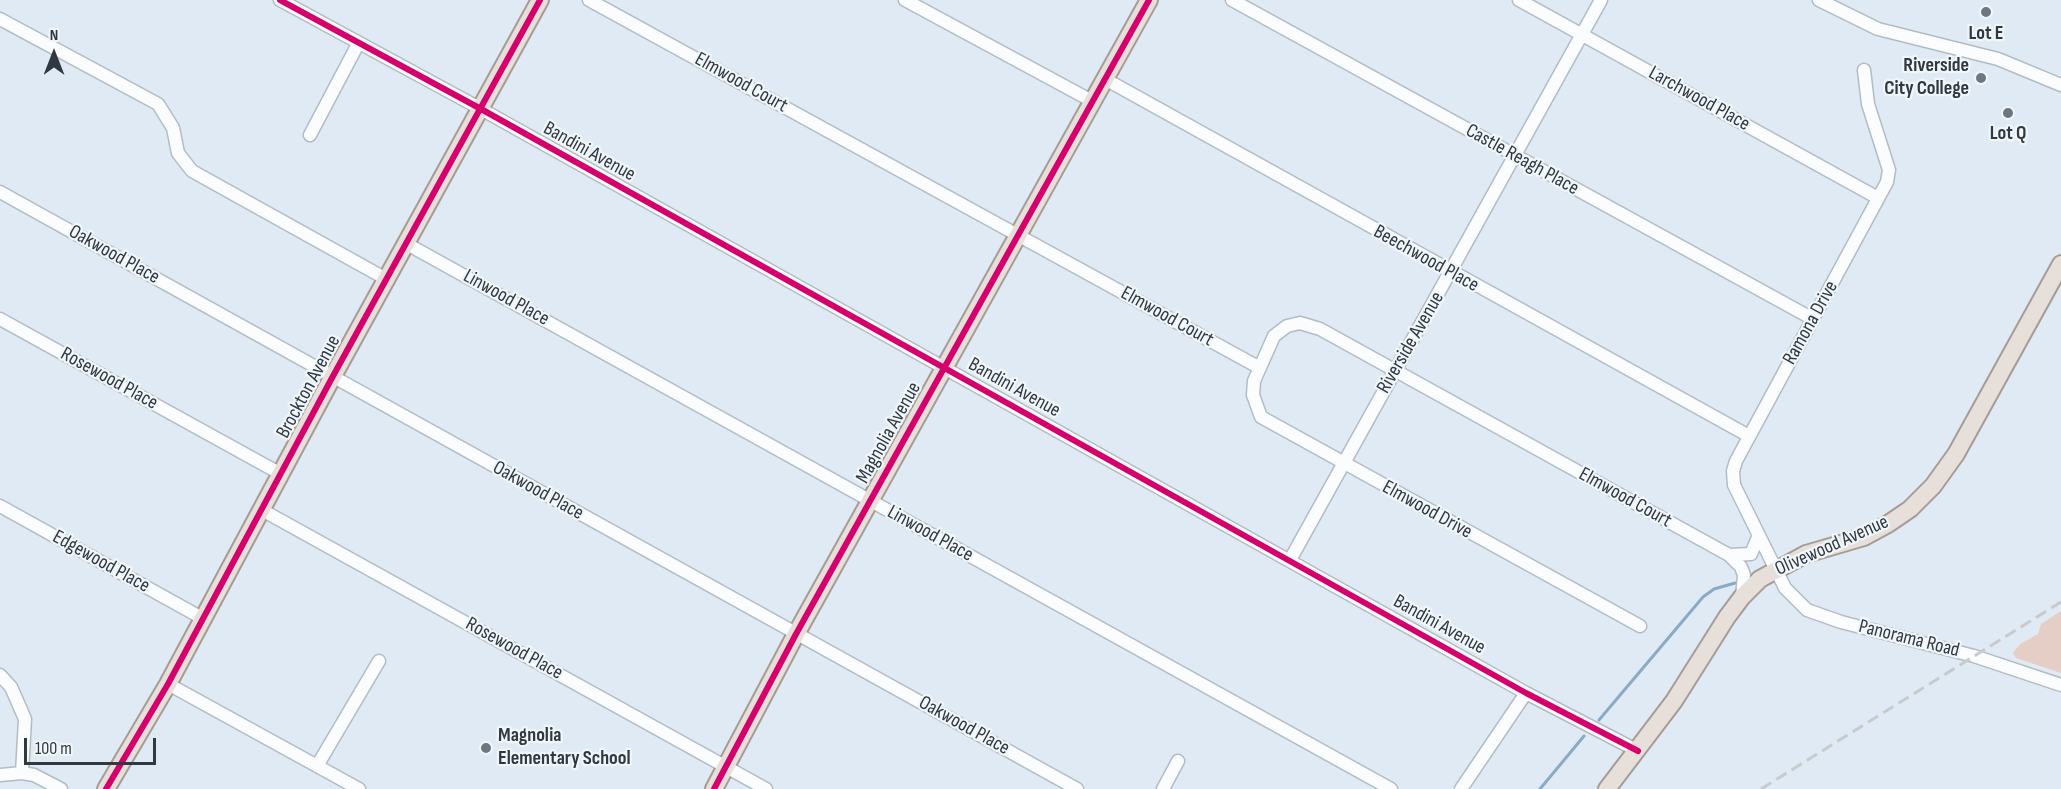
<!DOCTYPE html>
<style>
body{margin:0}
#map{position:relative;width:2061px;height:789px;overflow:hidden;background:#e0eaf4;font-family:"Sofia Sans Condensed",sans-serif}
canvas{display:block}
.north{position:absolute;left:24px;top:24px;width:60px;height:60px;-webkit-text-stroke:4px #f1f6fb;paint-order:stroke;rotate:0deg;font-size:16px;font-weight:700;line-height:24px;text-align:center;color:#303941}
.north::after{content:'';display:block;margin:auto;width:21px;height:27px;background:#303941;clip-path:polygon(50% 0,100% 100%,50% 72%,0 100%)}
.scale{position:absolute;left:24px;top:738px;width:132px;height:27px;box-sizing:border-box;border:3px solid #303941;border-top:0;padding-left:8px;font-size:18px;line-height:21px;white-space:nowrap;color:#303941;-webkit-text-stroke:4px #f1f6fb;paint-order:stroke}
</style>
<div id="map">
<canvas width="2061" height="789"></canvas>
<div class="north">N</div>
<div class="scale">100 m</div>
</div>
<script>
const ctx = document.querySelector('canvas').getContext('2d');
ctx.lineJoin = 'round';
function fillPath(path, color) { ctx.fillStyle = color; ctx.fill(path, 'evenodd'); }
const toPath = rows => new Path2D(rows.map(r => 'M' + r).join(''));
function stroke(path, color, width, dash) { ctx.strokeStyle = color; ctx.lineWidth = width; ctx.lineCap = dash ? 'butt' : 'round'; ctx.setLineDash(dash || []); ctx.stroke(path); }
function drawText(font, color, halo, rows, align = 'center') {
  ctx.font = font + ' "Sofia Sans Condensed",sans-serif'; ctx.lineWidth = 4.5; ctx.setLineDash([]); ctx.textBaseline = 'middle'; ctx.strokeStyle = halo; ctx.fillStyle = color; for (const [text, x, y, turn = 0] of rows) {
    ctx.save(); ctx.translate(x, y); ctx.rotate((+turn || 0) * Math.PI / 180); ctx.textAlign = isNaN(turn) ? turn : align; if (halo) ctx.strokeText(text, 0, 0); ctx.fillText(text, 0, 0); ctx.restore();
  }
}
fillPath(toPath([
 [2061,611,2061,673,2016,658,2013,653,2020,644,2038,634,2041,624]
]), '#e4cec5');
stroke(toPath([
 [1599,720,1703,597,1714,589,1735,583],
 [1540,789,1584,736]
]), '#8baac4', 3);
const minor = toPath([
 [280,0,481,109,1526,693,1638,751],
 [589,0,1260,368],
 [905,0,1092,101],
 [1232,0,1813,319],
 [1519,0,1878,198],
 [1819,0,1878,29,1998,59,2061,85],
 [0,19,158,104,173,128,178,153,192,171,388,280],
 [1864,70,1868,104,1889,170,1887,182,1736,461,1733,471,1734,485,1785,588,1807,610,1841,622,1974,656,2061,685],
 [1105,79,1749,436],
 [310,135,358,44],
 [0,192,1077,789],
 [407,244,1391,789],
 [0,319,281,474],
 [0,506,202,618],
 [262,510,766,789],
 [1729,555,1751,554,1758,537],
 [1290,560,1601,0],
 [1640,626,1261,417,1253,395,1254,381,1274,336,1287,326,1300,323,1320,329,1729,555,1741,567,1744,575,1742,597],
 [0,675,11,687,25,719,22,773],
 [168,684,359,789],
 [317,766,379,661],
 [0,775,22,773,34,775,61,789],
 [1163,789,1178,761],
 [1461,789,1526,693]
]);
const major = toPath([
 [106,789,168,684,333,376,540,0],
 [714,789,796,634,1149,0],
 [1607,789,1674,701,1727,617,1742,597,1760,579,1806,554,1864,537,1888,524,1910,509,1933,486,1956,454,2061,264]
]);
stroke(minor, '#b3bcc4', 15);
stroke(major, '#a69c96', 20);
stroke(minor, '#fafcfd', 12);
stroke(major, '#e6dfda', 16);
stroke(toPath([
 [1761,789,2061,602]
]), '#c7cbcd', 3, [12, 6]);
stroke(toPath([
 [280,0,481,109,1526,693,1638,751],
 [106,789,168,684,333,376,540,0],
 [714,789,796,634,1149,0]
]), '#d6006c', 6);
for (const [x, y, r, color] of [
 [1986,12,6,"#6e7780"],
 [1981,78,6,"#6e7780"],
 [2008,113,6,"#6e7780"],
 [486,748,6,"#6e7780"]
]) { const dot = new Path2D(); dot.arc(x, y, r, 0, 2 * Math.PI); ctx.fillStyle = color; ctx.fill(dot); stroke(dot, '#f1f6fb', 2); }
drawText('bold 20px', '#303941', '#f1f6fb', [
 ["Lot E",1986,34],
 ["Riverside",1969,66,"right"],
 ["City College",1969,89,"right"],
 ["Lot Q",2008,134],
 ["Magnolia",498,736,"left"],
 ["Elementary School",498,759,"left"]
]);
drawText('20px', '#303941', '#f1f6fb', [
 ["Elmwood Court",741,83,29],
 ["Larchwood Place",1699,99,29],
 ["Bandini Avenue",589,152,29],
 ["Castle Reagh Place",1522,160,29],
 ["Oakwood Place",114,255,29],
 ["Beechwood Place",1426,259,29],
 ["Linwood Place",506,298,29],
 ["Elmwood Court",1167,317,29],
 ["Ramona Drive",1811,323,-61],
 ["Riverside Avenue",1411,343,-60],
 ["Rosewood Place",109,379,29],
 ["Brockton Avenue",309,387,-62],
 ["Bandini Avenue",1014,388,29],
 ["Magnolia Avenue",889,433,-61],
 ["Oakwood Place",538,491,29],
 ["Elmwood Court",1625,498,29],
 ["Elmwood Drive",1427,510,29],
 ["Linwood Place",930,534,29],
 ["Olivewood Avenue",1832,546,-24],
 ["Edgewood Place",101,562,29],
 ["Bandini Avenue",1439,625,29],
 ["Panorama Road",1909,639,14],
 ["Rosewood Place",514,649,29],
 ["Oakwood Place",964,726,29]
]);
</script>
